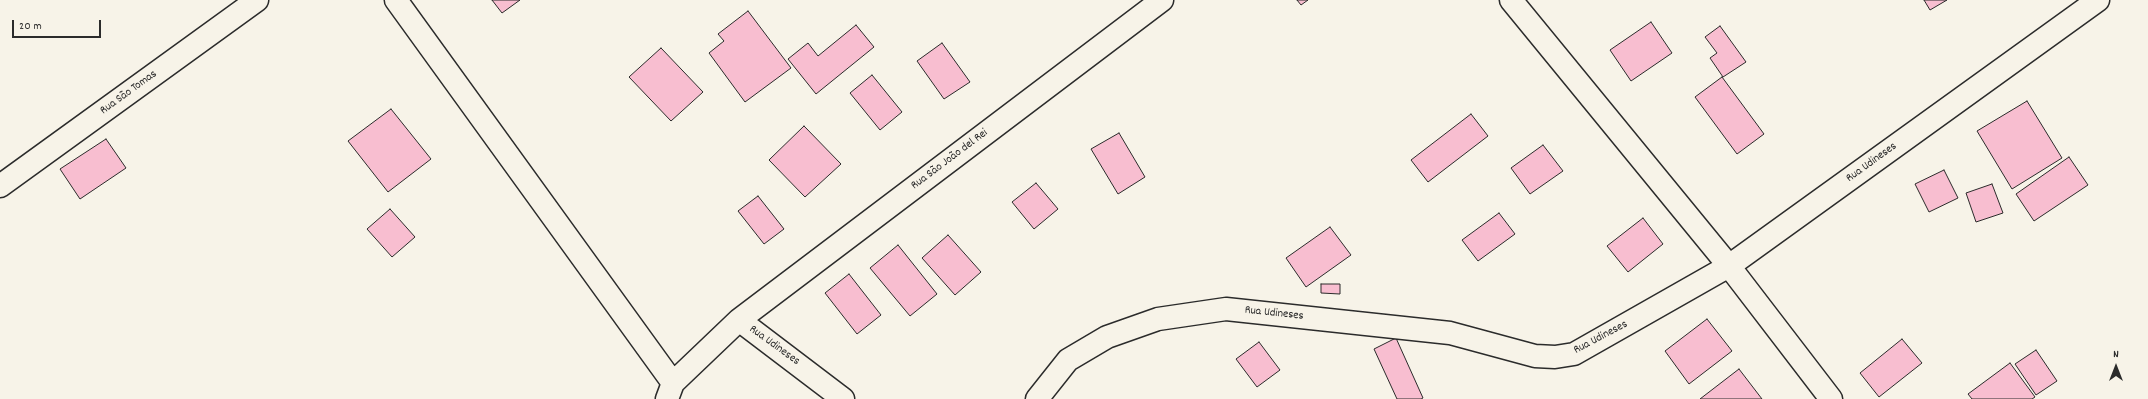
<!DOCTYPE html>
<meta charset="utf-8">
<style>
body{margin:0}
#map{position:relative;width:2148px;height:399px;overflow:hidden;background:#f7f3e8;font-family:Dekko,sans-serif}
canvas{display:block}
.north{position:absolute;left:2096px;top:347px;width:40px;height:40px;-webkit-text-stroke:3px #f7f3e8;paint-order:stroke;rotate:0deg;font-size:11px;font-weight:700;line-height:16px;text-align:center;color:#2b2b2b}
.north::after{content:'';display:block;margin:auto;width:14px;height:18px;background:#2b2b2b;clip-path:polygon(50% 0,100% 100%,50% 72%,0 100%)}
.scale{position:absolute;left:12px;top:20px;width:89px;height:18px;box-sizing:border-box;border:2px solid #2b2b2b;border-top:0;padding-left:5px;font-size:12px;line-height:14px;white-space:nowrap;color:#2b2b2b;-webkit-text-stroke:3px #f7f3e8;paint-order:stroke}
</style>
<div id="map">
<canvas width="2148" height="399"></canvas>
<div class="north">N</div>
<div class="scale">20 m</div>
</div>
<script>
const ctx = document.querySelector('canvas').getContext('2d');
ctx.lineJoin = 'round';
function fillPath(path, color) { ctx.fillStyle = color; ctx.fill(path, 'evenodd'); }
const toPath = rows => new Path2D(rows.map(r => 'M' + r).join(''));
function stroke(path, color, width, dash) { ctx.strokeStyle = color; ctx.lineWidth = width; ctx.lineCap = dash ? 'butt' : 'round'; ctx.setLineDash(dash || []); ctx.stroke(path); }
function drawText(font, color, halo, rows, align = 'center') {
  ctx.font = font + ' Dekko,sans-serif'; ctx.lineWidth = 3; ctx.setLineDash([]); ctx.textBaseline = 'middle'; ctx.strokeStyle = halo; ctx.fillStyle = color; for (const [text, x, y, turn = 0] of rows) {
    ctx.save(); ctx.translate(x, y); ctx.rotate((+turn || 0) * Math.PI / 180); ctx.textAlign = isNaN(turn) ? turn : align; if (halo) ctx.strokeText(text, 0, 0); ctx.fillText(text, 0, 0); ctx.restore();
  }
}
const building = toPath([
 [492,0,520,0,502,13,492,0],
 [1297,0,1308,0,1301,5,1297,0],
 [1924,0,1947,0,1930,10,1924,0],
 [748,11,791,68,745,102,709,53,724,41,718,34,748,11],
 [1651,22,1672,53,1631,81,1610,50,1651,22],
 [856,25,874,47,816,94,788,59,808,43,818,56,856,25],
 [1720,26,1746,62,1723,77,1710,58,1717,53,1705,37,1720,26],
 [942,43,970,82,944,99,917,61,942,43],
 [661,48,703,92,671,121,629,77,661,48],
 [872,75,902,112,880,130,850,93,872,75],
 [1722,77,1764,134,1737,154,1695,97,1722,77],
 [2027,101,2062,158,2012,189,1977,131,2027,101],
 [391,109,431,159,388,192,348,141,391,109],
 [1471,114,1488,136,1428,182,1411,160,1471,114],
 [804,126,841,164,805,197,769,160,804,126],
 [1119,133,1145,177,1118,194,1091,149,1119,133],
 [106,139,126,168,80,199,60,169,106,139],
 [1543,145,1563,171,1530,194,1511,168,1543,145],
 [2069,157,2088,185,2034,221,2016,194,2069,157],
 [1944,170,1958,198,1929,212,1915,184,1944,170],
 [1036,183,1058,209,1034,229,1012,202,1036,183],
 [1992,184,2003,213,1976,222,1966,193,1992,184],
 [758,196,784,229,764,244,738,211,758,196],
 [390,209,415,237,392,257,367,229,390,209],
 [1499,213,1515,234,1478,261,1462,240,1499,213],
 [1643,218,1663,244,1628,272,1607,246,1643,218],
 [1330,227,1351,255,1306,287,1286,258,1330,227],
 [948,235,981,272,955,295,922,258,948,235],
 [898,245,937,294,910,316,870,268,898,245],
 [849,274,881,315,857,334,825,293,849,274],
 [1321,284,1340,284,1340,294,1321,293,1321,284],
 [1707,319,1732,351,1689,384,1665,351,1707,319],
 [1396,338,1423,398,1421,399,1397,399,1374,349,1396,338],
 [1902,339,1922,363,1879,397,1860,373,1902,339],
 [1259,342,1280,370,1257,387,1236,359,1259,342],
 [2036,350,2057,381,2036,395,2015,364,2036,350],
 [2010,363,2035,397,2032,399,1972,399,1968,394,2010,363],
 [1739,369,1762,399,1700,399,1739,369]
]);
fillPath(building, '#f8bed0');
stroke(building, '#2b2b2b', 1);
const minor = toPath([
 [396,0,673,383],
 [1511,0,1729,266,1831,399],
 [0,186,257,0],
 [739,320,1162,0],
 [667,399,673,383,739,320,843,399],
 [1037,399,1068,360,1107,337,1158,319,1226,309,1450,333,1535,356,1555,357,1574,354,1729,266,2098,0]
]);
stroke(minor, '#2b2b2b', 25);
stroke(minor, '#f7f3e8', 22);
drawText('12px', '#2b2b2b', '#f7f3e8', [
 ["Rua São Tomas",129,93,-36],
 ["Rua São João del Rei",950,160,-37],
 ["Rua Udineses",1872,163,-36],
 ["Rua Udineses",1274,314,6],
 ["Rua Udineses",1601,338,-28],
 ["Rua Udineses",774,346,36]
]);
</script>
